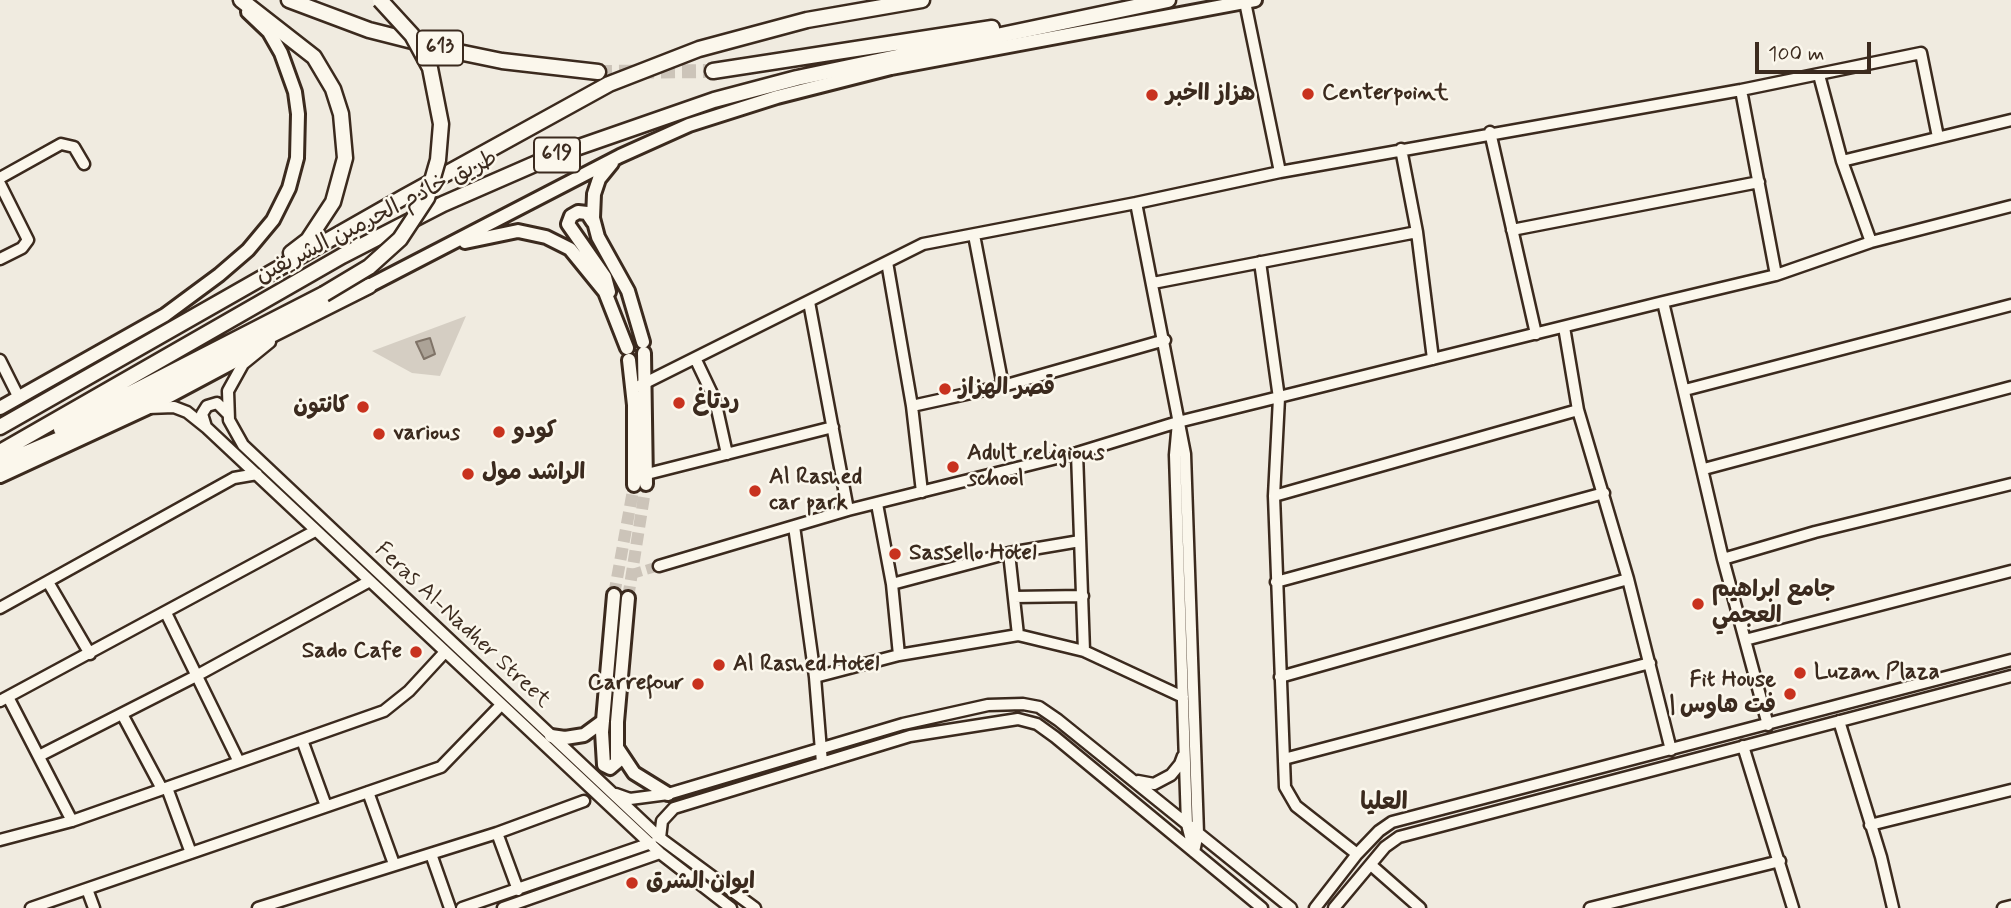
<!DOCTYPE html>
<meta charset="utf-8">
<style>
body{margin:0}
#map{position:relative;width:2011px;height:908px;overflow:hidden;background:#f0ebe0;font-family:Mynerve,sans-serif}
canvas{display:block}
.scale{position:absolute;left:1755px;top:42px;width:116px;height:32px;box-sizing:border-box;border:4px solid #3b2a1e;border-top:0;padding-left:9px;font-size:21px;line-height:24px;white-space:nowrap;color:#3b2a1e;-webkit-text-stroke:5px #fbf7ec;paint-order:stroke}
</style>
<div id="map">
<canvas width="2011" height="908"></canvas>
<div class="scale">100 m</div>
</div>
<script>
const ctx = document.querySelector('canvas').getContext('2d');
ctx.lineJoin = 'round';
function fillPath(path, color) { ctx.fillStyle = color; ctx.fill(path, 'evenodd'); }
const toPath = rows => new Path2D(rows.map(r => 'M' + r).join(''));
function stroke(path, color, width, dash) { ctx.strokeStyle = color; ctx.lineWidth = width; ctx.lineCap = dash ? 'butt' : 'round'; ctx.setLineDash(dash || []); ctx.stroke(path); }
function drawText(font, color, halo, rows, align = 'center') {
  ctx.font = font + ' Mynerve,"Playpen Sans Arabic",sans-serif'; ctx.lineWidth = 5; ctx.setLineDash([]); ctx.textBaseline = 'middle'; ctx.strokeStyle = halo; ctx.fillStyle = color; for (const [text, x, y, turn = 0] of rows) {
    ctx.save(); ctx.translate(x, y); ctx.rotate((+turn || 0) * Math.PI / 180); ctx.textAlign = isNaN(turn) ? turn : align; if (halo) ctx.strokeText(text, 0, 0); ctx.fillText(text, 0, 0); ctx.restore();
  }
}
fillPath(toPath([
 [466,316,440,376,412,373,372,351]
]), '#d5cec3');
const water = toPath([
 [430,338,435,354,424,359,416,342,430,338]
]);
fillPath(water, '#aca397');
stroke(water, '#7f7367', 2);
stroke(toPath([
 [632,574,659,566]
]), '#ccc4b9', 10, [10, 5]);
stroke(toPath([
 [614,595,634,485],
 [628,598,646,484]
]), '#ccc4b9', 12, [12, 6]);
stroke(toPath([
 [598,72,713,71]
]), '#ccc4b9', 14, [14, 7]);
const minor = toPath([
 [1819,75,1842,161,1871,242],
 [1741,90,1776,275],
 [1490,132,1536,334],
 [1401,149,1417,232,1433,359],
 [1842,161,2011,120],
 [1280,172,1741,90,1921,53,1938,137],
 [0,178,61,144,74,147,84,164],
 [0,184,28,240,22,248,0,259],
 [1512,230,1759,182],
 [974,235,1003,386],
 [887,262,912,406,922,492],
 [1260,262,1279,398,1274,496,1285,787,1296,806,1357,854],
 [1153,283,1417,232],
 [809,302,848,510],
 [1663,302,1776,275,1871,242,2011,206],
 [1564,327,1578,410,1628,579,1671,750],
 [270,342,243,364,228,391,229,420,243,445,660,838,755,908],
 [695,358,715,400,727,454],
 [0,360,19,398],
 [639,386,923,244,1136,203],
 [1685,390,2011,305],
 [912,406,1003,386,1165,340],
 [148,408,174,407,187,412,207,428,660,853,731,908],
 [1178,422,1175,455,1187,824,1194,852,1198,833,1185,454,1136,203,1280,172,1245,2],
 [206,427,202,414,207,406,217,403,227,413],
 [1077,453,1084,651],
 [1704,469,2011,387],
 [647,474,833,427],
 [1274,496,1578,410],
 [877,504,892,584,899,655],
 [794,526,815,677,822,763],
 [1009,553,1018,635],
 [1723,559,1815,532,2011,484],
 [659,566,848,510,1077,453,1178,422,1663,302,1723,559,1768,725],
 [48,582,90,654],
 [1276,582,1604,493],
 [892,584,1009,553,1080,541],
 [1014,597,1083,596],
 [0,608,234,478,257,474],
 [166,613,239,762],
 [1745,640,2011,571],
 [815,677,899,655,1018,635,1084,651,1183,697],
 [1280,677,1628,579],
 [8,697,72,821],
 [0,701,315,531],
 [122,714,162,789],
 [1839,721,1881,857,1893,908],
 [302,740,326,806],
 [1743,746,1793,908],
 [39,756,196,676,368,582],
 [1284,759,1650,663],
 [1138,781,1154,784,1171,775,1180,764,1183,756],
 [167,788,191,853],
 [368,792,394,864],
 [616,794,630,799,668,794,903,724,988,705,1023,704,1039,707,1058,720,1291,908],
 [1870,825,2011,790],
 [497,833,518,890],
 [660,838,662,821,674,808,910,736,1018,719,1037,724,1055,737,1262,908],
 [0,840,72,821,384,711,409,691,445,652],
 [431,854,450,908],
 [1371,865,1420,908],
 [87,889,94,908],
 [31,908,441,767,501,705],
 [258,908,497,833,584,801],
 [462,908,651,843],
 [503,908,660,853],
 [1315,908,1357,854,1379,831,1392,822,2011,660],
 [1334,908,1385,847,1399,837,2011,676],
 [1590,908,1780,861],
 [2003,908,2011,906]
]);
const major = toPath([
 [612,163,599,179,594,194,593,218,598,237,628,291,643,342],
 [593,222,587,213,578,212,571,216,568,224,605,277,609,292],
 [465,242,518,231,546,237,570,249,605,292,627,348],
 [361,290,620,156,689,125,777,97,891,68,1255,0],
 [644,353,646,484],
 [629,360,634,405,634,485],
 [0,408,165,315,219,275,248,250,273,220,289,188,297,158,298,114,295,92,281,53,269,32,248,12],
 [0,476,147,408,254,351],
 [614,595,602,732,604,765,610,768,617,762,617,722,628,598],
 [551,736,565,738,584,735,603,721],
 [618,749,634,773,668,794]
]);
const highway = toPath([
 [241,0,314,57,333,89,341,114,345,158,333,202,308,240,291,253],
 [289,0,369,30,444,49,502,61,598,72],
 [713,71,992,28],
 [0,427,404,197,609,84,699,49,807,20,922,0],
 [61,429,324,294],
 [0,452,342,256,443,204,553,156,714,100,797,78,1168,0],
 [0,464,86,428,369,286]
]);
stroke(minor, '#3b2a1e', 15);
stroke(major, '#3b2a1e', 18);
stroke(highway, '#3b2a1e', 19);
stroke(minor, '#fbf7ec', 10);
stroke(major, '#fbf7ec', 12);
stroke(highway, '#fbf7ec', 14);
const highwayBridge = toPath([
 [324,294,369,267,400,239,427,198,438,160,441,124,430,68,412,35,380,0]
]);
stroke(highwayBridge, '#3b2a1e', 19, []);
stroke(highwayBridge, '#fbf7ec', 14);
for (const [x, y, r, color] of [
 [1308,94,7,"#c8321e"],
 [1152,95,7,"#c8321e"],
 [945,389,7,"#c8321e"],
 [679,403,7,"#c8321e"],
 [363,407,7,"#c8321e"],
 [499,432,7,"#c8321e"],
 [379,434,7,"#c8321e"],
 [953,467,7,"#c8321e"],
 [468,474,7,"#c8321e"],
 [755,491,7,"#c8321e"],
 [895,554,7,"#c8321e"],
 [1698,604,7,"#c8321e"],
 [416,652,7,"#c8321e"],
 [719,665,7,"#c8321e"],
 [1800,673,7,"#c8321e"],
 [698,684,7,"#c8321e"],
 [1790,694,7,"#c8321e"],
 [632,883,7,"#c8321e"]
]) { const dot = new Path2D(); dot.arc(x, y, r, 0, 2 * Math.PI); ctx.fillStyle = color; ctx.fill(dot); stroke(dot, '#fbf7ec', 2.5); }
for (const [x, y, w] of [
 [440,48,46],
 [557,155,46]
]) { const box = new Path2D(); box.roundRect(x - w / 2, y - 17.5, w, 35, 5); ctx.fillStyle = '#fbf7ec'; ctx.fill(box); stroke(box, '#3b2a1e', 2); }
drawText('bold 21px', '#3b2a1e', null, [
 ["613",440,48],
 ["619",557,155]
]);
drawText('bold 23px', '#3b2a1e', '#fbf7ec', [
 ["Centerpoint",1322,94],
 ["هزاز ااخبر",1166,95],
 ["قصر الهزاز",959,389],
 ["ردتاغ",693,403],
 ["كانتون",349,407,"right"],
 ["كودو",513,432],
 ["various",393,434],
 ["Adult religious",967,454],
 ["school",967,480],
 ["الراشد مول",482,474],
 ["Al Rashed",769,478],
 ["car park",769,504],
 ["Sassello Hotel",909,554],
 ["جامع ابراهيم",1712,591],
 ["العجمي",1712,617],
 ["Sado Cafe",402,652,"right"],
 ["Al Rashed Hotel",733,665],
 ["Luzan Plaza",1814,673],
 ["Fit House",1776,681,"right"],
 ["| فت هاوس",1776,707,"right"],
 ["Carrefour",684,684,"right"],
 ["ايوان الشرق",646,883]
], 'left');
drawText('23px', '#3b2a1e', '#fbf7ec', [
 ["طريق خادم الحرمين الشريفين",377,218,-27],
 ["Feras Al-Nadher Street",462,626,43]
]);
drawText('bold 24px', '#3b2a1e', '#fbf7ec', [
 ["العليا",1384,804]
]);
</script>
